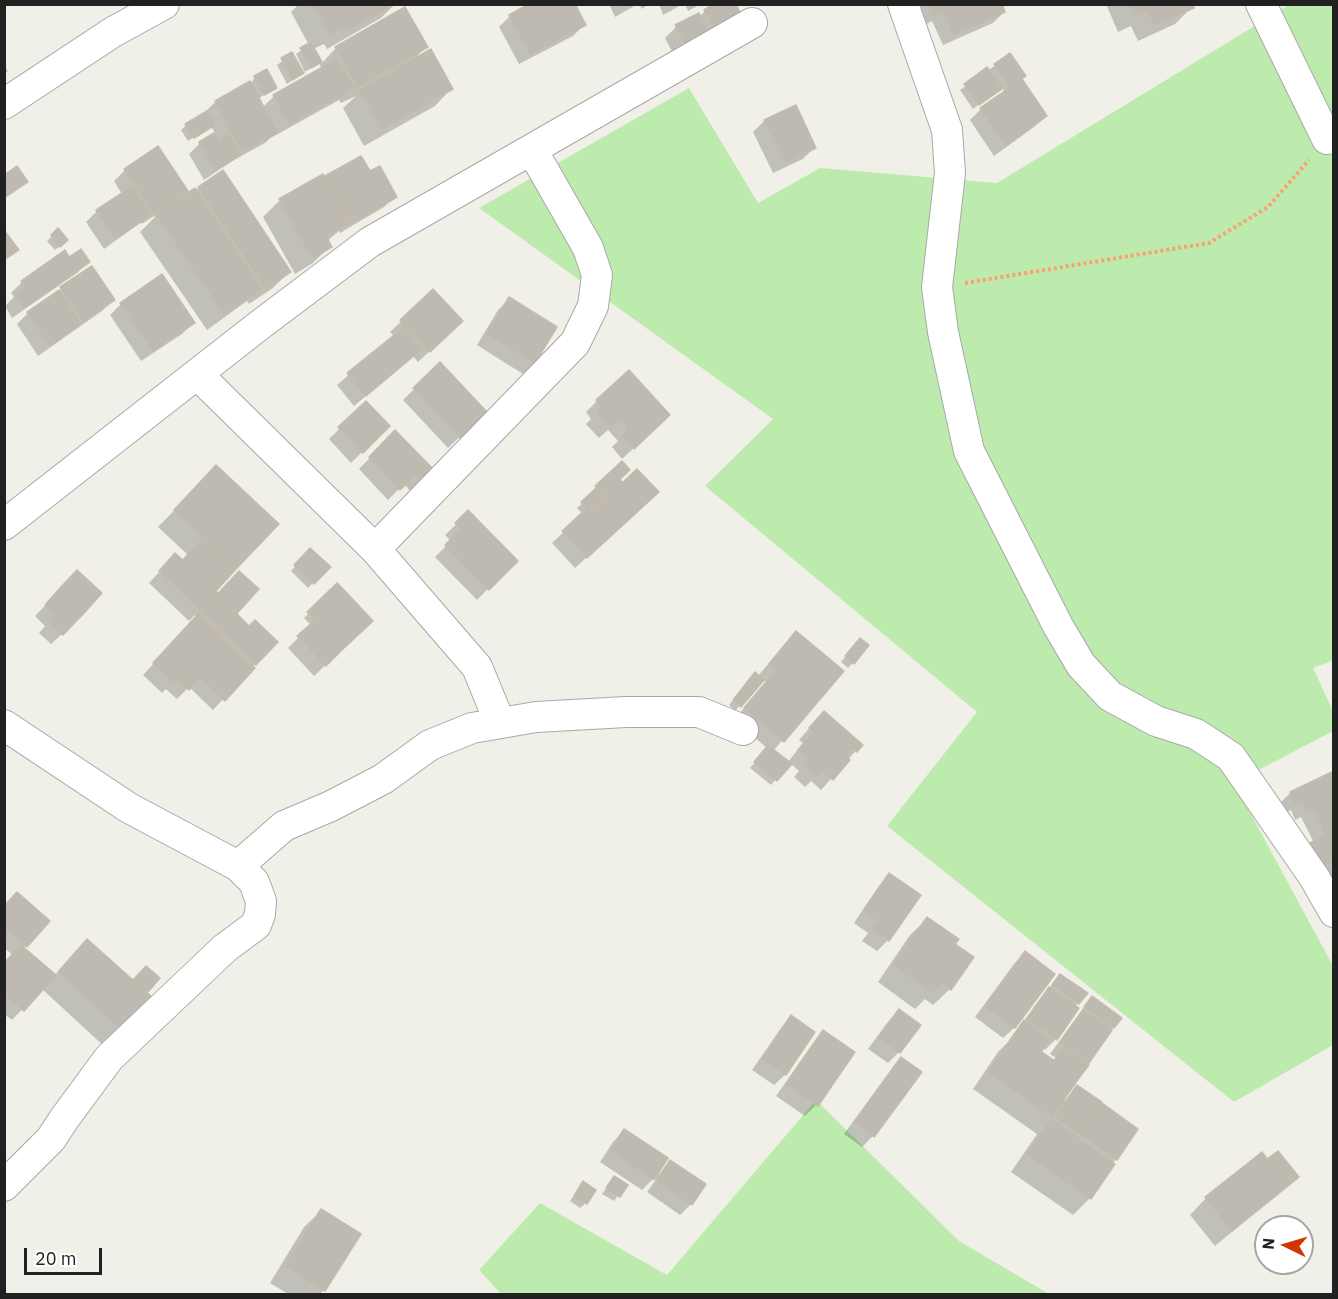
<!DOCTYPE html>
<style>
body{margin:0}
#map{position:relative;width:1338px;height:1299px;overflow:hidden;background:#f1f0e8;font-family:"IBM Plex Sans",sans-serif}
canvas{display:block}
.frame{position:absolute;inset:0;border:6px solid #212121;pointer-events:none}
.north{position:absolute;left:1254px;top:1215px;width:60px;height:60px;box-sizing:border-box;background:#fff;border:2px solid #a6a6a6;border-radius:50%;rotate:275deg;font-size:16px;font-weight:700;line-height:24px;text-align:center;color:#212121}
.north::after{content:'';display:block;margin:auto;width:21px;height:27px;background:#d23500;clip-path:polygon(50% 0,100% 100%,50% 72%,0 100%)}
.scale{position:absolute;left:24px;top:1248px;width:78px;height:27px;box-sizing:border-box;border:3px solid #212121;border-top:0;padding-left:8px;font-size:18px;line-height:21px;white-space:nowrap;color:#212121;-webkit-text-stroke:4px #fff;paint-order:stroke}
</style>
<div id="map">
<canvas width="1338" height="1299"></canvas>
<div class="frame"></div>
<div class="north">N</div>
<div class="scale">20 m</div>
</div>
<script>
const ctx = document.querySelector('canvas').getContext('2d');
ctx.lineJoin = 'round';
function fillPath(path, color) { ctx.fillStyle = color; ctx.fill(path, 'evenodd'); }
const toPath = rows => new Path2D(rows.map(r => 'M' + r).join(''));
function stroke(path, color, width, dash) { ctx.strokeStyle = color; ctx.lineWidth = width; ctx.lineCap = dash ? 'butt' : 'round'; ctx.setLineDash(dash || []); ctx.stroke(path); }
fillPath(toPath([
 [1289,5,1333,5,1334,660,1313,668,1333,711,1333,731,1234,783,1333,966,1333,1045,1234,1102,887,826,977,712,705,486,773,419,479,208,689,88,758,203,820,168,997,183],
 [816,1100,959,1241,1049,1294,501,1294,479,1270,540,1203,667,1275]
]), '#bdebae');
fillPath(toPath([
 [299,4,395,4,381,18,327,49,324,44,313,49,321,64,336,48,426,47,413,60,451,89,435,106,364,146,343,108,356,96,341,103,339,100,278,134,277,132,265,143,232,161,204,180,189,154,200,143,215,133,211,126,188,141,181,130,186,125,204,113,215,102,251,83,255,77,275,87,258,99,263,107,274,96,322,69,319,63,305,72,296,54,309,45,291,12],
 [609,4,638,4,615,17],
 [639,4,649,4,642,9],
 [659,4,683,4,663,15],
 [685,4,701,4,688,11],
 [924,4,1000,4,1004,12,993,23,943,45,932,21,923,26,917,12],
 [1106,4,1191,4,1192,7,1175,24,1138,41,1131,26,1118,32],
 [705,11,744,24,679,65,665,38,676,27,699,17],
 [510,16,584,25,573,36,519,64,499,27],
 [292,54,302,73,287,84,277,65],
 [1010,55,1020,80,1045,116,1034,127,994,156,970,120,981,109,1005,93,1002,88,973,109,960,90],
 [4,65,8,71,4,74],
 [764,121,814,148,803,159,773,173,753,132],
 [158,148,186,191,177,200,178,201,199,188,289,272,273,288,249,304,247,301,207,330,140,232,155,217,154,216,142,224,141,222,104,249,86,222,97,211,122,194,114,181,125,170],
 [370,173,395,196,384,207,340,233,339,231,327,241,330,246,313,263,295,274,263,217,280,200,326,177],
 [52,236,61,245,55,250,47,241],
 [69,259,88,262,77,273,12,318,5,306,14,297,11,293,22,282],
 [91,268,113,300,102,311,38,356,17,324,28,313],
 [433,291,450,332,418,362,413,356,354,406,337,385,394,336,390,332],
 [509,299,555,327,534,363,523,374,477,345,498,310],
 [121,304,193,323,182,334,141,361,110,315],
 [440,364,485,412,448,448,403,400],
 [597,401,657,426,622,459,612,447,618,441,608,430,599,438,586,424,591,419,586,412],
 [366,403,388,426,351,463,329,439],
 [395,432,433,471,411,492,404,484,388,500,359,469],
 [622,463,618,480,622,485,646,503,575,568,552,543,583,514,577,508,586,500,585,498],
 [592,506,595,510,589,515,586,512],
 [200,484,277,524,214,591,249,628,276,642,213,710,189,687,177,699,166,689,162,693,143,675,197,617,195,615,189,621,149,583,165,566,182,561,188,555,158,527],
 [468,513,515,561,477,600,435,557,451,541,445,535],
 [310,550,328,567,308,588,291,571],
 [67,583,62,634,51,644,39,633,45,626,35,616],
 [337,585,360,632,314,676,288,648,311,625,304,618],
 [785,644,842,672,773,751,788,762,803,743,799,740,813,724,861,745,821,790,811,781,805,787,794,777,799,771,790,763,771,785,750,768,767,748,734,720,766,682,763,679,735,711,729,705,751,679,758,676],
 [855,645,853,663,848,668,841,662],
 [1334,773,1334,923,1300,856,1314,843,1301,817,1295,820,1291,810,1284,814,1279,804,1290,793],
 [890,875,888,940,877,951,862,941,868,933,854,923,879,886],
 [4,907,48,921,23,949,54,976,87,941,133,982,146,968,145,993,151,998,105,1047,42,989,12,1020,4,1014,4,964,13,955,4,948],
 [927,919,953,944,950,989,933,1005,925,999,915,1009,878,982,910,935],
 [1025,953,1053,974,1014,1028,1003,1038,975,1017,1014,964],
 [1055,981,1086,993,1075,1007,1056,1039,1045,1050,1042,1048,1039,1052,1053,1062,1056,1058,1050,1054,1087,1003,1120,1018,1063,1100,1064,1101,1078,1087,1136,1129,1090,1198,1073,1215,1011,1172,1037,1134,973,1089,998,1052,1010,1040,1039,1000],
 [899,1011,899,1052,888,1063,868,1049,888,1022],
 [792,1017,813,1032,785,1075,774,1085,752,1070,781,1028],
 [823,1032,853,1052,816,1105,805,1116,776,1096,813,1043],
 [901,1059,873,1136,862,1147,844,1134,891,1070],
 [624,1131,656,1177,671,1162,691,1204,680,1215,647,1192,657,1178,655,1177,642,1190,600,1162,613,1142],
 [1267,1162,1281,1191,1215,1246,1190,1215,1206,1198],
 [614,1178,626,1185,614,1201,602,1194],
 [583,1183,586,1203,580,1208,570,1201],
 [321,1211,324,1290,320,1294,288,1294,270,1283,304,1227]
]), '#0003');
const building = toPath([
 [312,4,395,4,344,33,341,28,329,34,312,4],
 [529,4,575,4,586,25,530,54,509,15,529,4],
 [714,4,736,4,746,25,720,39,704,10,714,4],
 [929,4,1002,4,1005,12,954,35,943,11,934,16,929,4],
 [1130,4,1193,4,1194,8,1154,25,1148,11,1135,16,1130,4],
 [405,7,428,47,358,87,335,47,405,7],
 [699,13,714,42,691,55,675,25,699,13],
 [311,42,322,62,311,68,300,48,311,42],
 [431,49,453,89,381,130,359,90,431,49],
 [292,52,304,73,292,80,281,58,292,52],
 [1010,53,1026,76,1010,87,994,64,1010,53],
 [337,59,354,88,289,125,273,95,337,59],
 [987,67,1002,89,979,105,964,84,987,67],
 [267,69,277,88,264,95,254,76,267,69],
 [1022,79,1047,116,1006,146,980,108,1022,79],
 [250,81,278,133,242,152,215,101,250,81],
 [796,105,816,148,784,163,764,120,796,105],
 [207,111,215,125,194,138,185,124,207,111],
 [214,133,219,141,228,134,241,155,216,170,199,142,214,133],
 [158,146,188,191,154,214,124,169,158,146],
 [361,156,370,171,380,166,397,197,352,223,325,176,361,156],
 [17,166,28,182,4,198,4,175,17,166],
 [223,170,291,272,266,289,198,187,223,170],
 [323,174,350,222,326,236,332,247,312,258,279,199,323,174],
 [132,186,151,215,116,239,96,210,132,186],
 [195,188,262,289,224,314,156,214,195,188],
 [58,228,68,240,60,247,51,235,58,228],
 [4,230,19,250,4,260,4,230],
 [81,249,90,262,24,308,15,294,26,287,21,281,65,250,69,257,81,249],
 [92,266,115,300,83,322,60,287,92,266],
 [162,274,195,323,153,351,120,303,162,274],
 [433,289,463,321,430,352,400,320,433,289],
 [59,290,81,324,50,346,27,312,59,290],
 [509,297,557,327,535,363,487,334,509,297],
 [404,327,422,349,366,396,347,373,404,327],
 [440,362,487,412,460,438,413,388,440,362],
 [629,370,670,415,634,449,622,436,628,429,619,420,610,428,596,412,601,407,596,400,629,370],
 [366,401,390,426,363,453,338,427,366,401],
 [395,430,435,471,423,482,416,475,400,490,369,457,395,430],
 [622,461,630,470,620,479,622,483,637,469,659,492,611,536,589,513,606,498,595,486,622,461],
 [216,465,279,524,236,569,174,510,216,465],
 [595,489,603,498,589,511,581,502,595,489],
 [586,509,611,536,587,558,562,531,586,509],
 [468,510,518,561,489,590,445,545,461,529,455,523,468,510],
 [203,537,236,569,216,591,183,560,203,537],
 [310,548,331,567,314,584,294,565,310,548],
 [175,553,218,593,201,611,159,571,175,553],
 [77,570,102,593,85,612,60,588,77,570],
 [239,571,259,589,231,620,211,601,239,571],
 [337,583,345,591,315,620,307,612,337,583],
 [60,588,85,612,63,635,49,621,55,614,45,605,60,588],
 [345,591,373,621,343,649,315,620,345,591],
 [211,601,231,620,221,630,201,611,211,601],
 [199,613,220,633,174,683,153,663,199,613],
 [237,614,249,626,255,620,278,642,256,665,221,631,237,614],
 [315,620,343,649,326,666,297,636,315,620],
 [796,631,844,671,816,704,769,664,796,631],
 [220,635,255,668,225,701,200,677,189,690,178,679,220,635],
 [860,638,869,645,854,664,845,656,860,638],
 [776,670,816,704,784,742,744,708,776,670],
 [755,672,764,680,741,707,733,700,755,672],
 [824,711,863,745,857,752,852,748,846,756,850,760,833,780,822,771,817,777,804,766,809,759,798,750,813,732,809,728,824,711],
 [768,745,792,764,777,781,754,762,768,745],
 [1334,771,1334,816,1320,822,1312,807,1306,810,1302,800,1295,804,1290,792,1334,771],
 [1334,816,1334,861,1321,867,1310,843,1326,836,1320,822,1334,816],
 [889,873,921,895,889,941,872,929,878,921,863,911,889,873],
 [17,892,50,921,27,947,4,927,4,906,17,892],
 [927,917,959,939,955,944,974,957,951,990,941,982,933,993,893,965,927,917],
 [87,939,153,998,123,1031,58,972,87,939],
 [21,945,56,975,24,1011,4,993,4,963,21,945],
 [1025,951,1055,974,1015,1028,985,1006,1025,951],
 [146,966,160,978,147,993,133,980,146,966],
 [1060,974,1088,993,1079,1004,1052,985,1060,974],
 [1049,987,1079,1008,1057,1040,1027,1019,1049,987],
 [1092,996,1122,1018,1114,1028,1084,1007,1092,996],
 [899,1009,921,1025,900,1053,878,1037,899,1009],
 [1083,1010,1112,1030,1089,1063,1060,1042,1083,1010],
 [791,1015,815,1032,786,1075,762,1059,791,1015],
 [1024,1020,1050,1039,1041,1052,1015,1033,1024,1020],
 [823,1030,855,1052,818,1106,786,1084,823,1030],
 [1015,1033,1079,1078,1052,1117,988,1072,1015,1033],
 [1064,1047,1089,1065,1079,1078,1054,1061,1064,1047],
 [901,1057,922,1072,874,1137,854,1122,901,1057],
 [1077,1085,1102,1102,1080,1134,1055,1117,1077,1085],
 [1102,1103,1138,1129,1117,1160,1080,1134,1102,1103],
 [1051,1119,1115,1164,1091,1199,1026,1154,1051,1119],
 [624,1129,668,1158,654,1180,610,1150,624,1129],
 [1278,1151,1299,1177,1288,1186,1267,1159,1278,1151],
 [1262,1152,1288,1186,1232,1231,1205,1197,1262,1152],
 [670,1160,706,1184,692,1205,656,1181,670,1160],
 [614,1176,628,1185,620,1197,606,1188,614,1176],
 [583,1181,596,1190,587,1204,574,1196,583,1181],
 [321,1209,361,1234,325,1291,285,1266,321,1209]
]);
fillPath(building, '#bebab1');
stroke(building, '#c3bbaa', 1.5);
const minor = toPath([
 [903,4,947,130,950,173,937,287,943,332,969,451,1058,626,1081,665,1110,696,1156,721,1196,734,1231,757,1314,877,1334,912],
 [1261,4,1327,139],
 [4,104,113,32,164,4],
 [197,374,375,549,477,667,500,723],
 [4,525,261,324,370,242,752,23],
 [375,549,575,343,593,306,597,275,588,248,532,150],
 [4,725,129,808,238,866,254,882,261,901,260,914,256,925,225,948,109,1058,64,1119,51,1139,4,1186],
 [238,866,284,826,331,806,383,779,430,745,472,728,536,717,626,712,699,712,743,730]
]);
stroke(minor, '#a8a8a8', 32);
stroke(toPath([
 [965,283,1209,243,1268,207,1309,160]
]), '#fba16f', 4, [3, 3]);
stroke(minor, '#fff', 30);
</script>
